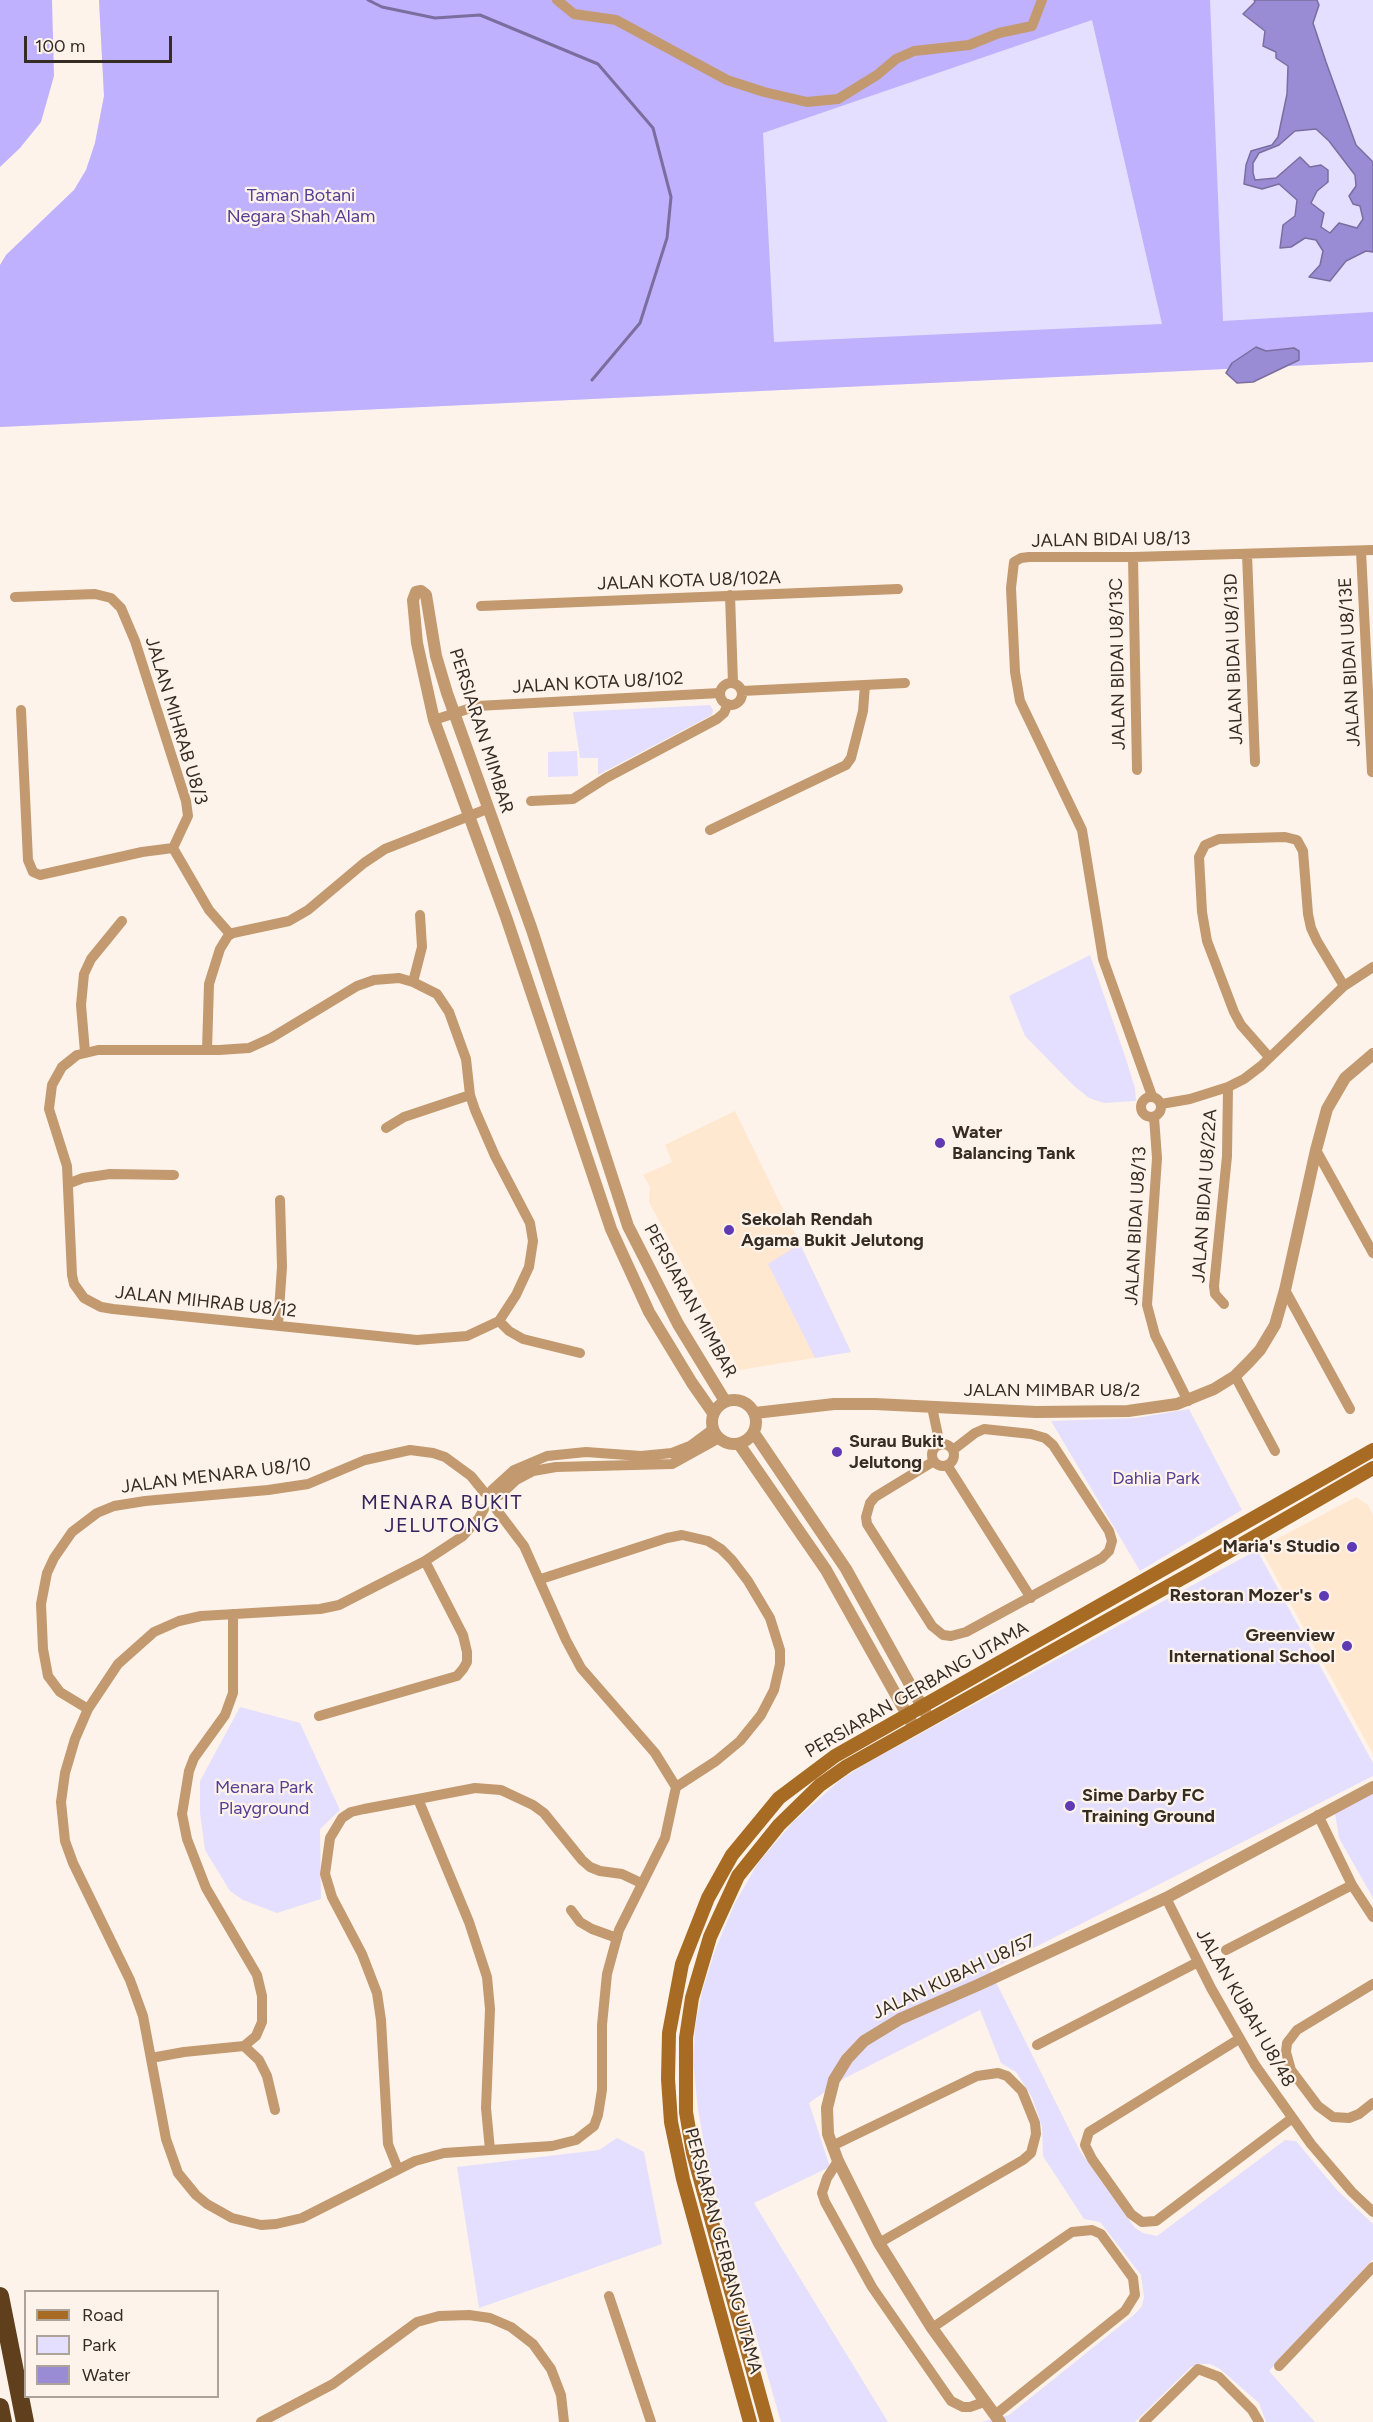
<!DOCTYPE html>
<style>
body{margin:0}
#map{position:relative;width:1373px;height:2422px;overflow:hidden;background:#fdf3ea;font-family:Figtree,sans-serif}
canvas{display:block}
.legend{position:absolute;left:24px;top:2290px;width:195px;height:108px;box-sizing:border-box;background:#fdf3ea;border:2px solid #ada39a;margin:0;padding:8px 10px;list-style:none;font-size:18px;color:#352c23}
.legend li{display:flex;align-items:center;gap:12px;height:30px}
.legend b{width:30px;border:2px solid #ada39a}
.scale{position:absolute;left:24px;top:36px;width:148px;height:27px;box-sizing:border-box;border:3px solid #352c23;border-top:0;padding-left:8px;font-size:18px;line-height:21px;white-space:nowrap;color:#352c23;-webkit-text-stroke:4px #fdf3ea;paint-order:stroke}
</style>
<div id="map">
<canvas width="1373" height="2422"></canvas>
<ul class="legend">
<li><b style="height:8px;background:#a76b23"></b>Road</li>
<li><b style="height:16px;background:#e4dfff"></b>Park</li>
<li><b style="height:16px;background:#998bd4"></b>Water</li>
</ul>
<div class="scale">100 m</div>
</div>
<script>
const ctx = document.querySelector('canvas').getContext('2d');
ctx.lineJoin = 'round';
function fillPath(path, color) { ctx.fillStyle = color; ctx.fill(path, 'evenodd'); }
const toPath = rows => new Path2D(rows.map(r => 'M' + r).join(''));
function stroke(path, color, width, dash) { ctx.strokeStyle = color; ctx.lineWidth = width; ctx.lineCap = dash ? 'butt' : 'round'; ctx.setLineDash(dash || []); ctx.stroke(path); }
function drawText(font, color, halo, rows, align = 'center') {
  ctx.font = font + ' Figtree,sans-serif'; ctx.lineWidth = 4.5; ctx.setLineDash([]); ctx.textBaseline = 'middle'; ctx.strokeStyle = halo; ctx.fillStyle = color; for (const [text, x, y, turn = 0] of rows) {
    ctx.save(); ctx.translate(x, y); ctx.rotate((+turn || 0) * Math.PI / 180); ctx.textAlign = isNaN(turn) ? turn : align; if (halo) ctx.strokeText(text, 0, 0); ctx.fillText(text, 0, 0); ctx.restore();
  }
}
fillPath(toPath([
 [735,1111,800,1244,851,1352,739,1370,649,1202,650,1187,643,1175,672,1162,665,1145],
 [1356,1497,1368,1505,1373,1515,1373,1754,1260,1548]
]), '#ffe7d0');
fillPath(toPath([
 [99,0,1373,0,1373,362,0,427,0,265,6,255,74,190,86,170,95,143,104,96],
 [710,705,713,710,712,715,598,775,598,758,580,758,573,712],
 [577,751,578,776,548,777,548,752],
 [1090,955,1126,1059,1135,1088,1136,1101,1104,1103,1089,1098,1073,1085,1025,1036,1009,996],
 [800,1244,851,1352,815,1358,768,1264],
 [1189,1409,1242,1510,1140,1571,1051,1421,1136,1418],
 [1257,1550,1373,1763,1373,1776,990,1970,1080,2151,1135,2228,1143,2233,1157,2236,1285,2140,1296,2141,1337,2190,1373,2224,1373,2259,1269,2371,1315,2422,1266,2422,1259,2403,1220,2369,1210,2364,1200,2364,1191,2367,1135,2422,981,2422,1009,2415,1136,2313,1142,2306,1144,2297,1141,2275,1100,2222,1084,2219,1043,2156,1042,2127,1032,2097,1016,2072,1001,2063,980,2010,845,2078,809,2103,830,2167,754,2203,888,2422,781,2422,710,2175,698,2110,693,2061,695,2027,702,1992,715,1950,735,1903,758,1863,793,1822,839,1781,863,1765],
 [240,1707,300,1723,340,1810,320,1829,321,1899,277,1913,243,1900,230,1891,205,1850,200,1813,200,1781],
 [1373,1792,1373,1898,1339,1838,1335,1813],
 [617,2138,644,2152,662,2244,479,2308,457,2167,599,2150]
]), '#e4dfff');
fillPath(toPath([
 [0,0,52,0,54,76,41,122,20,148,0,167],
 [99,0,1210,0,1223,321,1373,312,1373,362,0,427,0,265,6,255,74,190,86,170,95,143,104,96],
 [1092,20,1162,324,774,342,763,133]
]), '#bfb1fd');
const water = toPath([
 [1254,0,1317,0,1319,5,1313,23,1326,62,1356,145,1373,162,1373,252,1366,251,1346,261,1330,281,1309,277,1320,265,1323,251,1316,240,1305,238,1291,247,1280,248,1283,225,1295,216,1297,200,1279,184,1262,189,1244,184,1246,165,1251,151,1272,145,1278,137,1287,94,1288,66,1276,58,1276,52,1263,46,1265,31,1243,14,1255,2,1254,0],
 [1316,129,1329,141,1355,175,1356,186,1349,196,1353,204,1360,206,1363,219,1357,228,1339,223,1330,233,1321,227,1324,213,1311,203,1317,191,1328,182,1328,170,1321,165,1310,167,1300,157,1276,178,1255,180,1253,173,1253,163,1259,153,1279,145,1295,131,1316,129],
 [1256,347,1266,351,1294,348,1299,351,1299,360,1253,382,1237,383,1226,373,1232,363,1256,347]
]);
fillPath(water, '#998bd4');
stroke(water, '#7b6e9f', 1.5);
stroke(toPath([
 [368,0,382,7,435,18,480,15,598,64,653,128,671,197,667,238,640,323,592,380]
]), '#7b6e9f', 3);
stroke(toPath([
 [557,0,574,14,616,20,727,80,764,92,807,102,838,99,877,75,896,59,914,51,969,45,999,33,1032,26,1042,0],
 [1361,551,1372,772],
 [1247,554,1255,762],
 [1133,557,1137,770],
 [730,595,733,683],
 [15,597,95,594,111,598,121,608,135,641,186,801,188,816,173,848,209,910,230,934],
 [481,606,898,589],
 '720 694a11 11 0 1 1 22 0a11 11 0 1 1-22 0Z',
 [742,691,905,683],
 [21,710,28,860,33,872,40,875,142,852,173,848],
 [434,720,477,706,720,693],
 [531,801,573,799,606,778,717,719,724,713,728,704],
 [710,830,846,765,851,758,863,711,865,685],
 [399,978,413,982,437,994,449,1012,466,1059,470,1095,475,1110,495,1156,530,1223,533,1241,529,1267,516,1295,499,1321,467,1336,417,1340,113,1309,101,1307,84,1298,74,1284,72,1275,67,1166,49,1109,52,1085,62,1067,77,1055,98,1050,219,1050,249,1048,271,1038,357,986,374,980,399,978],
 [413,982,422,947,420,915],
 [207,1050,209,984,220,949,228,936,233,933,289,921,308,910,364,863,385,849,487,809],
 [85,1052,81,1005,84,974,91,959,122,921],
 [1269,1057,1241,1025,1234,1012,1207,941,1202,912,1199,857,1205,845,1219,839,1285,837,1297,840,1303,851,1308,914,1311,928,1317,941,1344,986],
 [1152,1096,1103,959,1082,830,1020,701,1015,672,1011,588,1014,562,1021,558,1029,557,1133,557,1373,550],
 '1141 1107a10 10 0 1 1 20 0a10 10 0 1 1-20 0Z',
 [1161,1104,1190,1099,1228,1087,1244,1079,1261,1066,1344,986,1373,967],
 [1154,1117,1157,1158,1147,1305,1155,1335,1188,1401],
 [386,1128,404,1117,470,1095],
 [1316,1150,1373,1253],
 [70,1183,83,1178,110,1174,174,1175],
 [1285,1290,1350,1409],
 [1224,1304,1215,1294,1214,1286,1227,1156,1228,1087],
 [499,1321,509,1331,523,1339,580,1353],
 [278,1325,282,1267,280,1200],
 [1235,1376,1275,1451],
 [932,1407,940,1445],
 '932 1455a11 11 0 1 1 22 0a11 11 0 1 1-22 0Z',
 [934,1461,875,1497,870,1503,866,1517,867,1524,932,1626,943,1635,951,1636,966,1632,1102,1558,1109,1551,1112,1541,1109,1531,1053,1445,1045,1438,1031,1434,984,1429,975,1433,953,1450],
 [947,1465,1031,1598],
 [492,1490,514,1470,547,1456,586,1452,641,1456,672,1453,690,1446,713,1429],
 [500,1495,516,1480,533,1471,556,1467,672,1464,719,1438],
 [484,1509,479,1518,463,1536,425,1561,339,1605,320,1609,201,1616,179,1621,154,1632,118,1664,88,1709,75,1739,65,1773,61,1802,65,1841,73,1863,130,1980,143,2016,166,2139,178,2173,196,2195,207,2204,232,2218,261,2225,276,2224,302,2218,415,2161,444,2153,552,2146,576,2140,594,2126,598,2115,602,2090,602,2025,607,1974,619,1930,665,1838,676,1787,655,1753,581,1668,566,1640,524,1546,496,1509],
 [541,1579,667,1538,682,1535,708,1541,721,1549,732,1560,748,1581,770,1618,780,1650,780,1664,774,1690,761,1715,740,1741,716,1761,676,1787],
 [88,1709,60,1692,48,1676,43,1649,41,1604,47,1573,54,1558,72,1532,97,1513,114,1506,145,1501,268,1490,308,1484,365,1460,410,1450,433,1453,445,1457,471,1476,484,1492],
 [319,1716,457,1676,463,1669,467,1662,467,1652,463,1635,425,1561],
 [418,1799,469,1922,487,1977,490,2009,486,2108,490,2150],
 [1318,1815,1352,1885,1373,1917],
 [1166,1898,1211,1988,1255,2065,1311,2144,1352,2192,1373,2212],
 [571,1910,580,1922,592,1929,617,1938],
 [1226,1950,1352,1885],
 [1373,1984,1297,2030,1287,2043,1286,2052,1291,2070,1318,2106,1333,2117,1349,2118,1359,2114,1373,2103],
 [1239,2039,1089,2132,1085,2145,1092,2159,1131,2214,1142,2222,1156,2221,1291,2119],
 [1037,2045,1198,1962],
 [244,2046,259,2060,267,2076,275,2110],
 [151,2058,184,2052,244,2046,256,2036,262,2022,262,1996,257,1975,206,1888,187,1839,182,1814,189,1771,194,1758,225,1715,233,1693,233,1614],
 [832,2146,977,2076,998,2073,1007,2076,1022,2091,1035,2123,1036,2134,1031,2153,1023,2160,879,2243],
 [838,2161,827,2178,822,2193,825,2202,872,2287,951,2401,963,2407,970,2407,984,2402],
 [398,2169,388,2144,381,2020,377,1993,362,1954,332,1897,325,1874,330,1838,342,1818,351,1812,364,1809,418,1799,475,1788,501,1790,533,1805,544,1813,582,1860,590,1867,600,1871,622,1874,641,1883],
 [609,2296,651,2422],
 [932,2328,1072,2232,1092,2230,1101,2234,1133,2278,1135,2295,1125,2311,995,2415],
 [1279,2366,1373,2267],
 [261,2422,333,2384,417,2322,439,2316,469,2315,490,2318,511,2327,533,2344,551,2369,561,2395,564,2422],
 [1144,2422,1198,2369,1219,2377,1252,2410,1259,2422]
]), '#c3996f', 10);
stroke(toPath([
 '712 1422a22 22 0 1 1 44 0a22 22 0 1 1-44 0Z',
 [713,1413,692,1383,649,1312,611,1229,506,917,434,720,417,643,413,600,416,592,421,591,426,595,436,656,447,693,532,930,628,1226,678,1324,725,1401],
 [755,1413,834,1404,875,1404,1036,1412,1128,1411,1177,1404,1214,1389,1235,1376,1249,1362,1260,1350,1275,1325,1285,1290,1316,1150,1327,1109,1345,1078,1373,1054],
 [754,1433,846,1569,929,1719],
 [739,1444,826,1570,914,1727],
 [1000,2422,932,2328,879,2243,838,2161,828,2134,827,2108,834,2080,847,2059,864,2041,900,2019,978,1985,1166,1898,1373,1787]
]), '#c3996f', 12);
stroke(toPath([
 [750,2422,683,2179,671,2122,668,2079,669,2033,682,1964,708,1898,732,1855,779,1798,835,1756,1373,1450],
 [767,2422,693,2153,686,2112,686,2038,692,1998,710,1937,738,1876,779,1825,820,1785,847,1766,1197,1570,1373,1468]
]), '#a76b23', 14);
stroke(toPath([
 [0,2296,25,2422],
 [0,2407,3,2422]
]), '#5f3f1c', 18);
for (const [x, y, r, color] of [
 [940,1143,6,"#5f3ab2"],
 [729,1230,6,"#5f3ab2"],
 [837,1452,6,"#5f3ab2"],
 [1352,1547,6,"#5f3ab2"],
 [1324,1596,6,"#5f3ab2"],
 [1347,1646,6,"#5f3ab2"],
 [1070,1806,6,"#5f3ab2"]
]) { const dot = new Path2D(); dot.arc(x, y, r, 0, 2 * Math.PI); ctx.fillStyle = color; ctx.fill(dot); stroke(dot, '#fdf3ea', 2); }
drawText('18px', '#553e95', '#fdf3ea', [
 ["Taman Botani",301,196],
 ["Negara Shah Alam",301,217],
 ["Dahlia Park",1156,1479],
 ["Menara Park",264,1788],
 ["Playground",264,1809]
]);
drawText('18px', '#352c23', '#fdf3ea', [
 ["JALAN BIDAI U8/13",1111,540,-1],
 ["JALAN KOTA U8/102A",689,581,-2],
 ["JALAN BIDAI U8/13D",1234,659,-92],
 ["JALAN BIDAI U8/13E",1350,662,-93],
 ["JALAN BIDAI U8/13C",1118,664,-91],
 ["JALAN KOTA U8/102",598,683,-3],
 ["JALAN MIHRAB U8/3",176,721,73],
 ["PERSIARAN MIMBAR",481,731,72],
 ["JALAN BIDAI U8/22A",1205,1196,-86],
 ["JALAN BIDAI U8/13",1136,1226,-87],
 ["PERSIARAN MIMBAR",690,1301,61],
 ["JALAN MIHRAB U8/12",206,1302,6],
 ["JALAN MIMBAR U8/2",1052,1391],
 ["JALAN MENARA U8/10",216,1476,-7],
 ["PERSIARAN GERBANG UTAMA",917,1690,-30],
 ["JALAN KUBAH U8/57",954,1977,-25],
 ["JALAN KUBAH U8/48",1245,2008,60],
 ["PERSIARAN GERBANG UTAMA",723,2251,75]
]);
drawText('bold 18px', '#352c23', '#fdf3ea', [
 ["Water",952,1133],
 ["Balancing Tank",952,1154],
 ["Sekolah Rendah",741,1220],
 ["Agama Bukit Jelutong",741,1241],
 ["Surau Bukit",849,1442],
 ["Jelutong",849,1463],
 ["Maria's Studio",1340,1547,"right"],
 ["Restoran Mozer's",1312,1596,"right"],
 ["Greenview",1335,1636,"right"],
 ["International School",1335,1657,"right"],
 ["Sime Darby FC",1082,1796],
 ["Training Ground",1082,1817]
], 'left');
ctx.letterSpacing = '1.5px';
drawText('20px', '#33235e', '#fdf3ea', [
 ["MENARA BUKIT",442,1503],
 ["JELUTONG",442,1526]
]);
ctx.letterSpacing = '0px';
</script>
